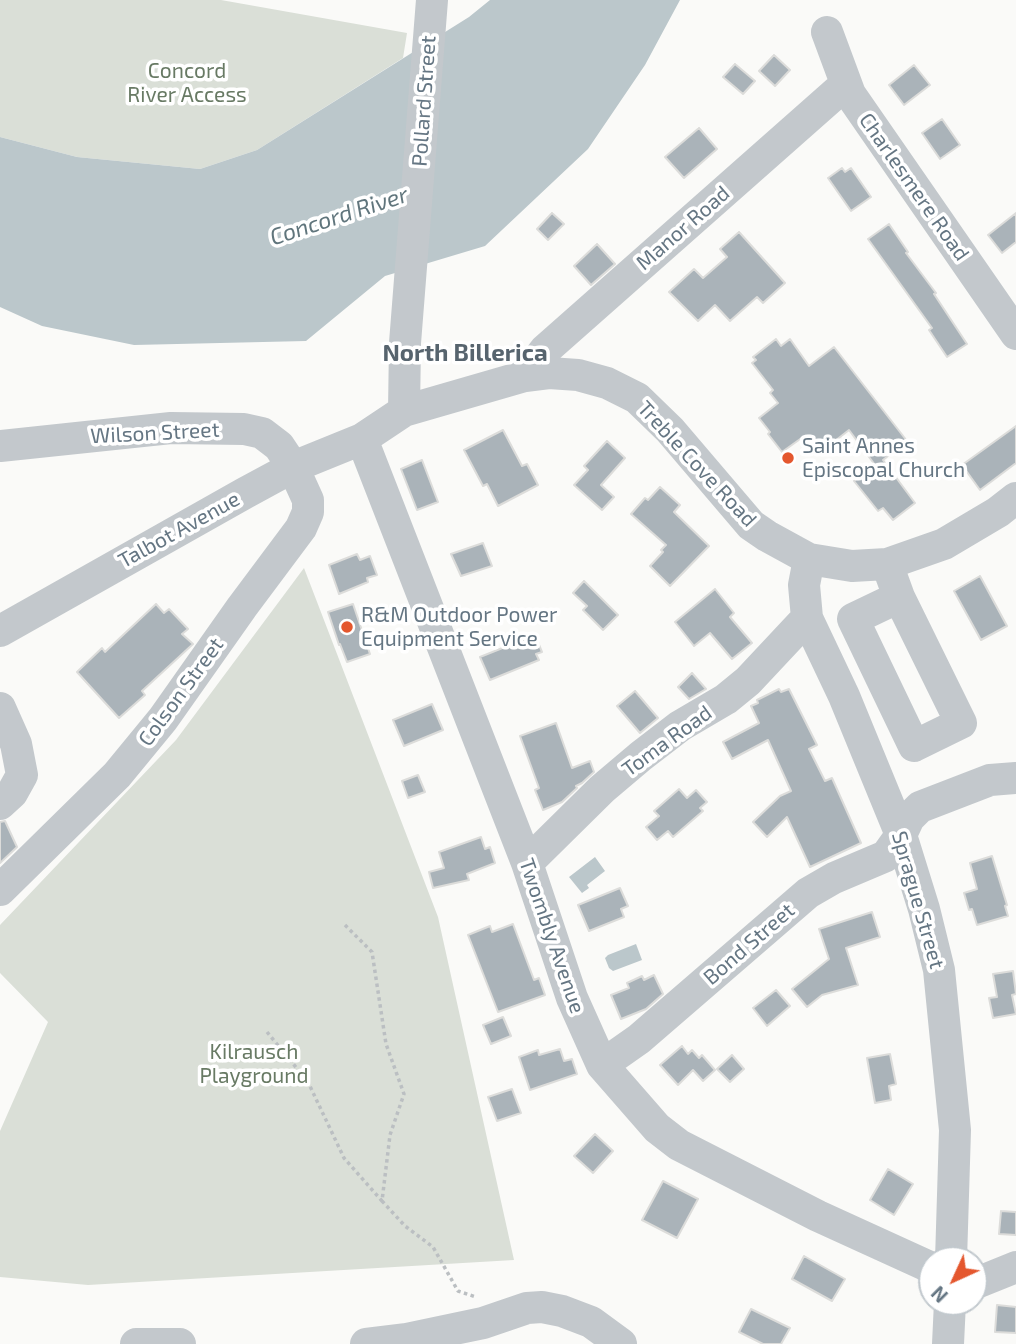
<!DOCTYPE html>
<style>
body{margin:0}
#map{position:relative;width:1016px;height:1344px;overflow:hidden;background:#fafaf8;font-family:"Exo 2",sans-serif}
canvas{display:block}
.north{position:absolute;left:918px;top:1246px;width:70px;height:70px;box-sizing:border-box;background:#fff;border:2px solid #c1c8cd;border-radius:50%;rotate:225deg;font-size:19px;font-weight:700;line-height:28px;text-align:center;color:#657683}
.north::after{content:'';display:block;margin:auto;width:24px;height:32px;background:#e4572e;clip-path:polygon(50% 0,100% 100%,50% 72%,0 100%)}
</style>
<div id="map">
<canvas width="1016" height="1344"></canvas>
<div class="north">N</div>
</div>
<script>
const ctx = document.querySelector('canvas').getContext('2d');
ctx.lineJoin = 'round';
function fillPath(path, color) { ctx.fillStyle = color; ctx.fill(path, 'evenodd'); }
const toPath = rows => new Path2D(rows.map(r => 'M' + r).join(''));
function stroke(path, color, width, dash) { ctx.strokeStyle = color; ctx.lineWidth = width; ctx.lineCap = dash ? 'butt' : 'round'; ctx.setLineDash(dash || []); ctx.stroke(path); }
function drawText(font, color, halo, rows, align = 'center') {
  ctx.font = font + ' "Exo 2",sans-serif'; ctx.lineWidth = 7; ctx.setLineDash([]); ctx.textBaseline = 'middle'; ctx.strokeStyle = halo; ctx.fillStyle = color; for (const [text, x, y, turn = 0] of rows) {
    ctx.save(); ctx.translate(x, y); ctx.rotate((+turn || 0) * Math.PI / 180); ctx.textAlign = isNaN(turn) ? turn : align; if (halo) ctx.strokeText(text, 0, 0); ctx.fillText(text, 0, 0); ctx.restore();
  }
}
fillPath(toPath([
 [0,0,221,0,407,33,403,58,257,150,200,169,77,157,0,137],
 [304,568,438,917,514,1260,88,1285,0,1277,0,1131,48,1022,0,973,0,925,176,740]
]), '#dadfd7');
fillPath(toPath([
 [490,0,680,0,645,65,588,149,485,246,385,276,306,341,134,345,42,326,0,307,0,137,77,157,200,169,257,150,469,17],
 [595,857,605,871,587,885,589,888,582,893,569,877],
 [636,944,642,960,613,971,609,968,605,958,608,955]
]), '#bbc7cb');
const building = toPath([
 [774,55,790,70,775,86,759,71,774,55],
 [735,64,755,81,743,94,723,77,735,64],
 [914,65,930,85,904,105,889,85,914,65],
 [942,119,960,145,940,159,922,133,942,119],
 [699,128,717,149,684,178,665,157,699,128],
 [842,168,845,172,851,168,871,197,851,211,828,178,842,168],
 [552,213,564,224,548,240,537,229,552,213],
 [1016,213,1016,242,1002,253,988,235,1016,213],
 [889,224,908,252,906,253,936,293,934,294,967,344,947,357,929,330,932,328,868,239,889,224],
 [739,232,785,283,763,303,757,297,730,321,715,305,698,321,669,292,694,269,703,278,727,257,720,249,739,232],
 [597,244,615,264,591,285,574,266,597,244],
 [776,339,781,346,790,339,809,366,834,347,907,441,883,460,915,503,893,520,883,508,878,511,854,481,875,465,849,430,817,455,803,437,782,452,768,434,770,432,759,418,778,403,770,393,773,390,752,363,756,360,753,357,776,339],
 [1016,426,1016,463,980,490,962,465,1016,426],
 [503,430,522,466,527,464,538,485,498,506,487,484,483,486,464,450,503,430],
 [607,441,625,458,601,485,614,497,602,510,574,485,588,470,584,466,607,441],
 [422,460,438,502,417,510,401,469,422,460],
 [660,487,680,505,674,512,709,546,670,586,650,566,663,552,661,550,666,545,631,514,645,498,648,500,660,487],
 [483,543,492,566,461,576,451,554,483,543],
 [357,554,360,560,370,556,377,575,367,578,368,582,339,594,329,565,357,554],
 [980,576,1007,626,981,640,954,591,980,576],
 [584,581,618,615,603,630,583,610,587,606,573,593,584,581],
 [715,589,734,613,730,617,752,643,732,659,710,633,694,646,675,622,715,589],
 [156,604,164,613,169,609,188,629,182,634,193,644,142,691,145,695,119,718,77,672,102,648,105,652,156,604],
 [353,604,370,654,347,662,340,644,339,645,328,612,353,604],
 [535,635,542,652,536,654,539,660,490,680,480,657,535,635],
 [692,673,706,689,689,699,678,687,692,673],
 [779,689,781,692,789,689,817,745,809,749,825,781,832,778,861,843,810,867,787,817,767,837,753,822,780,796,791,791,768,740,732,759,723,742,759,723,751,706,758,703,757,700,779,689],
 [635,691,658,718,640,733,617,706,635,691],
 [432,704,443,730,404,746,393,720,432,704],
 [556,723,572,768,590,761,594,772,582,783,576,786,577,788,562,802,543,810,535,790,539,788,520,736,556,723],
 [418,775,425,792,408,798,402,781,418,775],
 [679,789,687,798,696,790,707,802,700,808,703,811,673,837,668,831,657,840,646,827,659,816,654,811,679,789],
 [5,821,17,847,0,863,0,822,5,821],
 [481,837,485,849,490,847,495,863,467,874,469,880,433,888,429,872,444,868,439,852,481,837],
 [992,856,1007,905,1005,906,1008,916,977,925,972,909,969,910,964,893,977,889,970,863,992,856],
 [620,888,628,906,621,909,624,917,589,931,578,905,620,888],
 [872,912,880,937,846,948,858,985,822,995,807,1007,792,989,829,959,819,929,872,912],
 [513,924,534,980,539,978,545,995,498,1012,468,935,490,926,492,932,513,924],
 [1013,971,1016,994,1012,995,1016,1014,993,1018,989,998,997,997,993,974,1013,971],
 [654,975,663,994,646,1009,621,1019,611,995,629,988,627,983,642,976,644,980,654,975],
 [776,990,790,1006,767,1026,753,1008,776,990],
 [503,1017,511,1036,491,1044,483,1025,503,1017],
 [682,1046,688,1054,692,1050,699,1058,702,1055,715,1070,703,1081,693,1070,678,1085,660,1065,682,1046],
 [560,1049,564,1061,572,1059,577,1074,530,1090,519,1057,538,1050,539,1055,560,1049],
 [890,1054,896,1084,889,1086,891,1100,875,1103,867,1058,890,1054],
 [732,1055,744,1069,730,1082,717,1069,732,1055],
 [512,1089,521,1113,497,1121,488,1097,512,1089],
 [595,1134,613,1151,593,1173,574,1156,595,1134],
 [888,1169,913,1184,894,1215,870,1200,888,1169],
 [663,1181,698,1199,677,1238,642,1220,663,1181],
 [1001,1211,1016,1212,1016,1235,999,1234,1001,1211],
 [804,1256,845,1279,832,1301,792,1279,804,1256],
 [997,1305,1016,1307,1016,1333,995,1332,997,1305],
 [751,1309,790,1328,781,1344,763,1344,739,1332,751,1309]
]);
fillPath(building, '#aab3b9');
stroke(building, '#dcdcda', 2);
stroke(toPath([
 [345,925,372,952,386,1044,404,1094,390,1135,382,1201,405,1226,433,1247,458,1291,476,1297],
 [267,1032,308,1082,344,1158,382,1201]
]), '#bbbfc2', 3.5, [3.5, 3.5]);
stroke(toPath([
 [827,32,850,94,1016,334],
 [525,376,545,350,846,84],
 [404,411,405,343,432,0],
 [362,439,527,863,572,998,602,1065,657,1128,679,1145,818,1216,932,1268],
 [0,446,171,428,244,429,262,433,279,446,293,467,308,500,308,512,301,528,242,607,163,719,117,775,0,890],
 [809,559,804,585,807,618,844,696,901,835,924,909,939,970,955,1130,951,1260],
 [887,564,899,597,853,619,914,746,961,723,899,597],
 [0,631,245,493,293,467,362,439,404,411,525,376,549,373,578,375,607,383,637,398,670,430,751,525,767,536,809,559,852,566,887,564,944,544,998,512,1016,498],
 [0,708,16,744,22,775,12,793,0,804],
 [527,863,602,789,641,756,680,726,726,699,748,681,807,618],
 [602,1065,639,1039,808,893,834,878,886,856,901,835,909,818,920,807,990,780,1016,778],
 [974,1284,1016,1267],
 [136,1344,180,1344],
 [366,1344,407,1339,483,1323,527,1308,542,1307,562,1311,591,1322,621,1344],
 [948,1344,950,1302]
]), '#c3c8cc', 32);
for (const [x, y, r, color] of [
 [788,458,7,"#e4572e"],
 [347,627,7,"#e4572e"]
]) { const dot = new Path2D(); dot.arc(x, y, r, 0, 2 * Math.PI); ctx.fillStyle = color; ctx.fill(dot); stroke(dot, '#fff', 2.5); }
drawText('21px', '#687a64', '#fff', [
 ["Concord",187,71],
 ["River Access",187,95],
 ["Kilrausch",254,1052],
 ["Playground",254,1076]
]);
drawText('21px', '#657683', '#fff', [
 ["Pollard Street",424,101,-86],
 ["Charlesmere Road",914,187,55],
 ["Manor Road",683,228,-41],
 ["Wilson Street",155,433,-3],
 ["Treble Cove Road",697,464,47],
 ["Talbot Avenue",179,530,-29],
 ["Colson Street",181,692,-54],
 ["Toma Road",667,741,-36],
 ["Sprague Street",918,900,74],
 ["Twombly Avenue",552,936,71],
 ["Bond Street",749,944,-41]
]);
drawText('21px', '#657683', '#fff', [
 ["Saint Annes",802,446],
 ["Episcopal Church",802,470],
 ["R&M Outdoor Power",361,615],
 ["Equipment Service",361,639]
], 'left');
drawText('italic 23px', '#60757c', '#fff', [
 ["Concord River",339,216,-18]
]);
drawText('bold 24px', '#57646e', '#fff', [
 ["North Billerica",465,353]
]);
</script>
